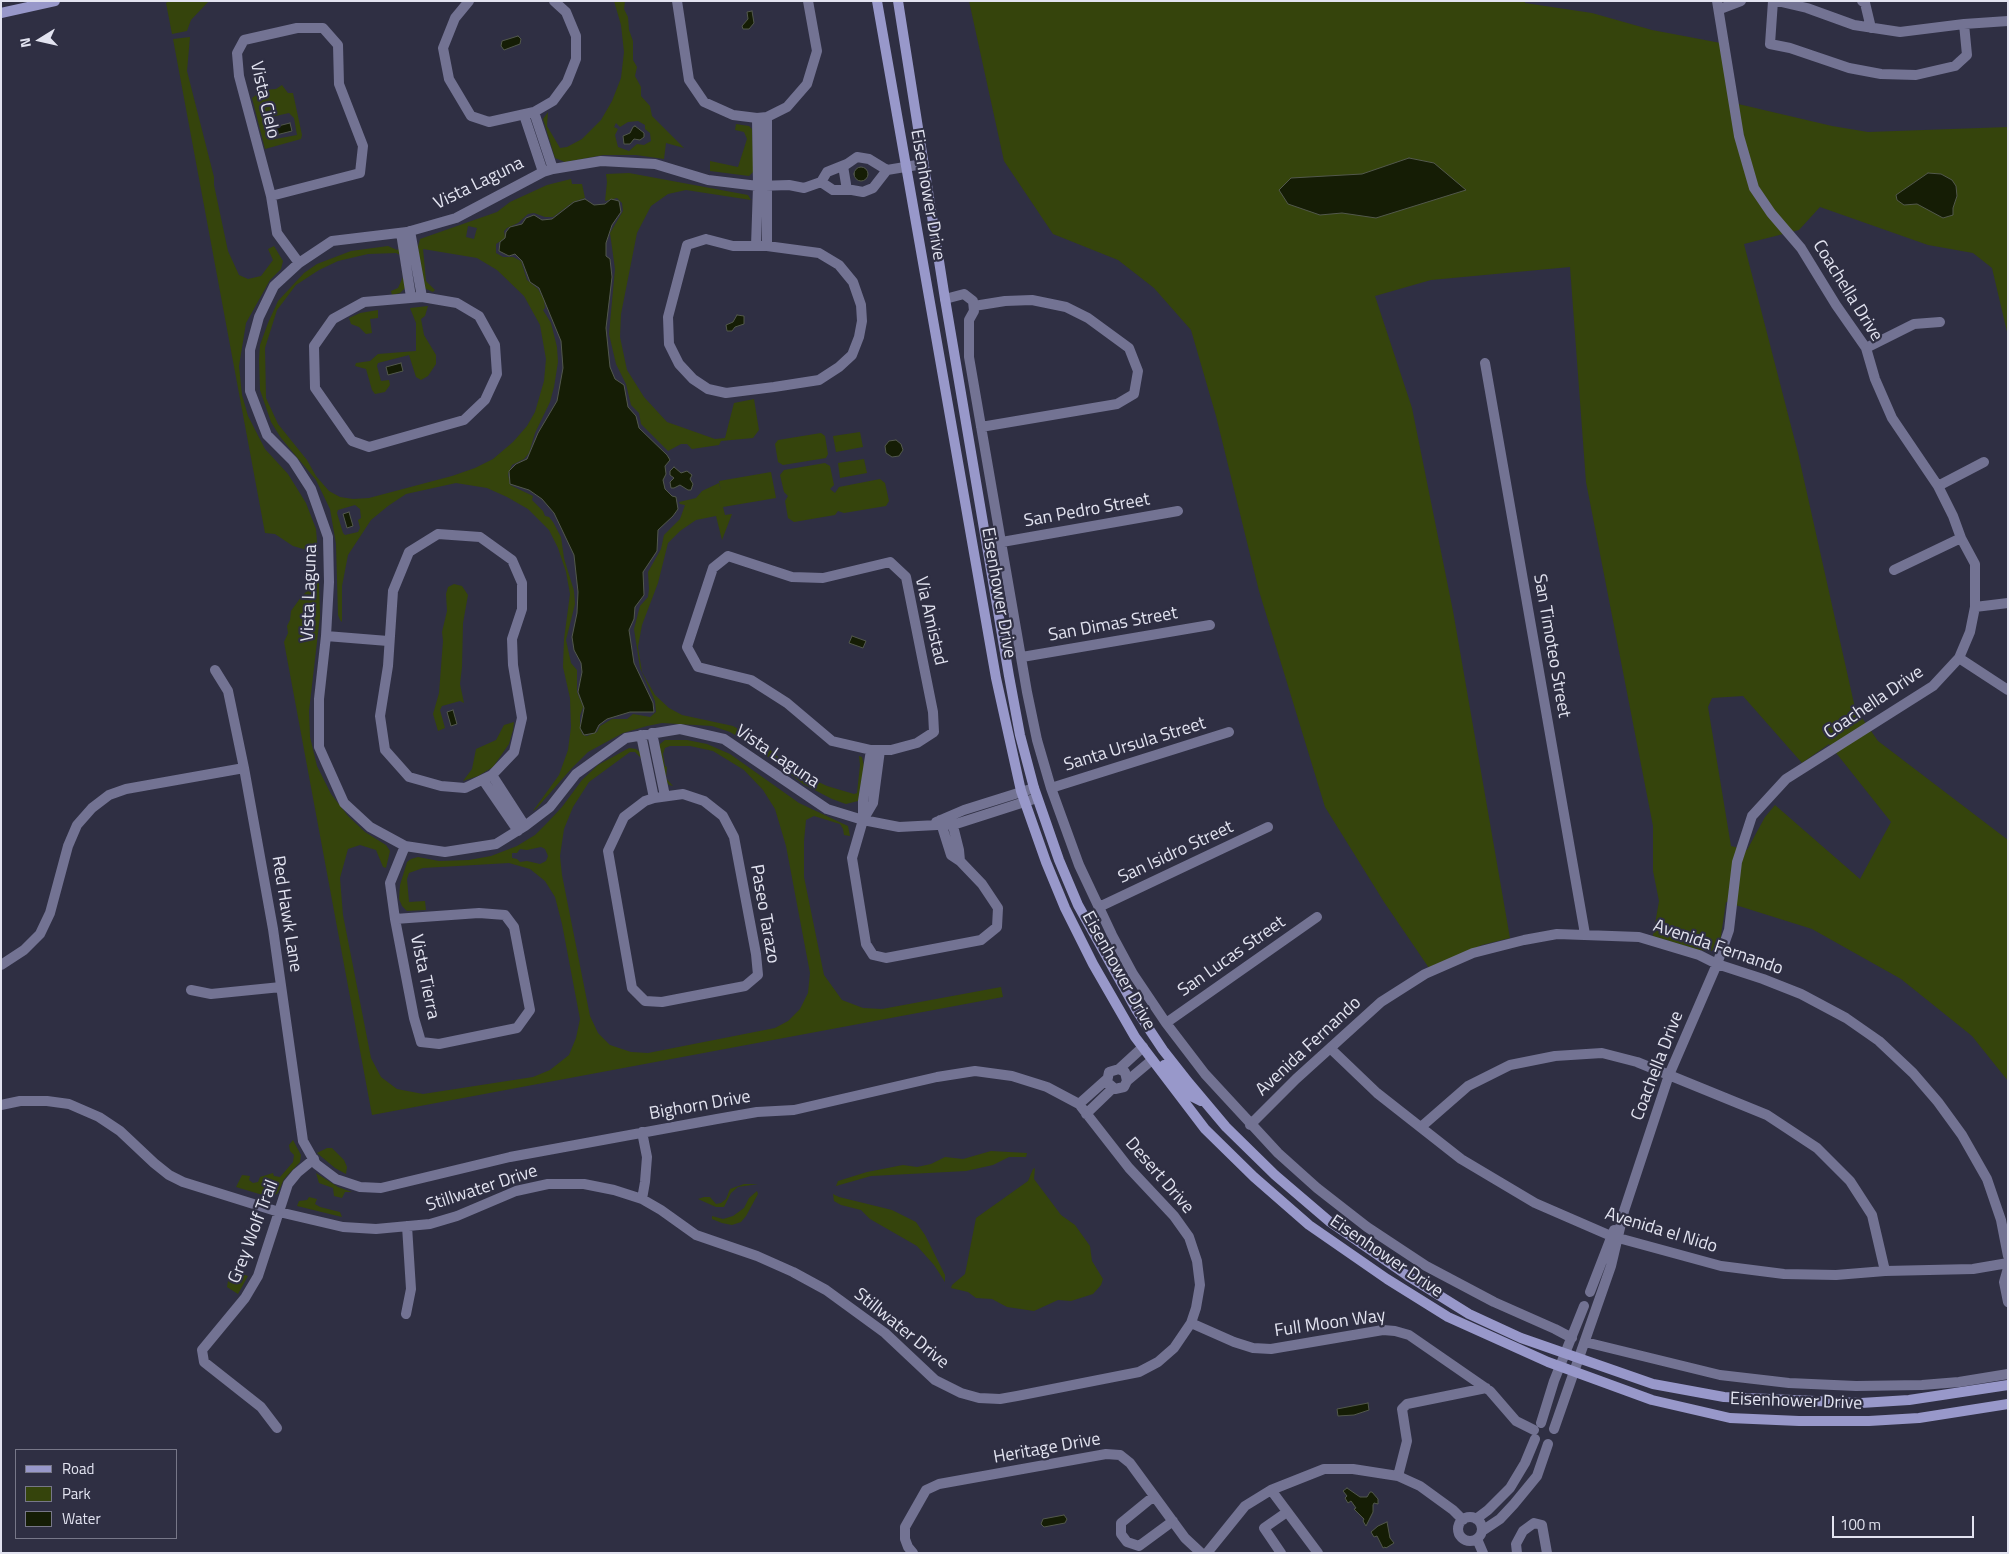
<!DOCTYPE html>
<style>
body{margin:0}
#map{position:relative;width:2009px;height:1554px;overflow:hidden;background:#2f2f43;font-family:"Titillium Web",sans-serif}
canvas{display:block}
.frame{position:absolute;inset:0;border:2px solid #e2e3f0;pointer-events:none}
.legend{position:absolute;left:15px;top:1449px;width:162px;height:90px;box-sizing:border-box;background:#2f2f43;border:1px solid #778;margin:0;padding:6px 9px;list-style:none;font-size:15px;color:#e2e3f0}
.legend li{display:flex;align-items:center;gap:10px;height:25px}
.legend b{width:25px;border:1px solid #778}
.north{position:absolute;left:15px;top:15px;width:50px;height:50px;-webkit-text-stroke:4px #2f2f43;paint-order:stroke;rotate:260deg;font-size:14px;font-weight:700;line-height:20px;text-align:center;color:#e2e3f0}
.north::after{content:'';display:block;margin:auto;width:18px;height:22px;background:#e2e3f0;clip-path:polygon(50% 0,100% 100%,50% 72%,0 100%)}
.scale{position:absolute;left:1832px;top:1516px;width:142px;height:22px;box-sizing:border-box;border:2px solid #e2e3f0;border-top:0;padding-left:6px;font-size:15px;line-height:18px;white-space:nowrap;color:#e2e3f0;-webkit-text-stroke:4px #2f2f43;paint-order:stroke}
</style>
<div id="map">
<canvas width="2009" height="1554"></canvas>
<div class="frame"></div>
<ul class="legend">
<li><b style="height:6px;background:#9898ca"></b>Road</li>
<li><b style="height:14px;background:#35440c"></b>Park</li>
<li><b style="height:14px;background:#151d05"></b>Water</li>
</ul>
<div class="north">N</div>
<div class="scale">100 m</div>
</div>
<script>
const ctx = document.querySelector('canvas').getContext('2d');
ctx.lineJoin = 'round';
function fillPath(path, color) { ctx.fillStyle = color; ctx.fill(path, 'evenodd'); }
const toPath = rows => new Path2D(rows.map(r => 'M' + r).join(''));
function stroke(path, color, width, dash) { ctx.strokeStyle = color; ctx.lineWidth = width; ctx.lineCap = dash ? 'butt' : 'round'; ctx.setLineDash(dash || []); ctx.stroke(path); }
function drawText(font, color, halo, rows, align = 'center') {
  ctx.font = font + ' "Titillium Web",sans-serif'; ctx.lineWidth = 4.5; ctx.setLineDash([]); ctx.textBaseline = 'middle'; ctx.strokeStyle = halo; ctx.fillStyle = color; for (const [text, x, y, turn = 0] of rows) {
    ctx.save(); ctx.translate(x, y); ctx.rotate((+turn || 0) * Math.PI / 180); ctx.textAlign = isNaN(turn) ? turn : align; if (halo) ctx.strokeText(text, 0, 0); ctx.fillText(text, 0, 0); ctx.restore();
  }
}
fillPath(toPath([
 [169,1,209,1,191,20,187,31,172,34,166,3],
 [614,1,625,1,624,9,628,17,629,30,633,41,633,60,637,67,635,76,641,87,641,96,650,106,652,116,684,148,666,143,664,159,636,155,603,155,565,162,555,158,543,119,548,112,547,126,560,148,567,147,582,139,601,120,612,101,621,78,624,52,621,25],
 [638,121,645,125,645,129,650,133,651,141,644,145,637,144,629,151,618,147,615,135,618,129,614,127,616,123,620,127,628,122],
 [969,1,1525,1,1525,3,1592,13,1652,30,1726,44,1734,103,1832,126,1868,132,2008,127,2008,336,1992,268,1973,253,1928,245,1820,207,1799,230,1744,244,1798,453,1855,708,1878,741,2008,840,2008,1081,1972,1036,1901,979,1812,929,1726,902,1720,942,1712,951,1699,950,1653,936,1659,901,1653,871,1653,826,1586,482,1570,267,1431,280,1375,296,1412,408,1453,611,1510,938,1482,945,1429,968,1384,902,1325,807,1259,591,1216,416,1191,330,1154,288,1118,260,1053,234,1004,161],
 [1743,696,1802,763,1829,744,1891,822,1860,879,1775,805,1765,817,1747,850,1731,846,1708,707,1712,698],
 [190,37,187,71,214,177,214,185,228,251,239,275,248,279,261,276,273,260,268,249,274,246,283,261,281,269,270,280,246,323,239,366,242,395,248,416,265,449,288,474,306,503,316,529,318,555,307,550,293,546,275,534,265,533,173,39],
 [282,85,288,93,293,93,302,135,301,139,265,149,252,98,263,90,276,89],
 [289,113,294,118,297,135,270,140,267,125,271,122,271,117],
 [736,124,749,126,752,129,754,171,749,176,710,171,710,161,738,167,747,139,744,132,735,130],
 [629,173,748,195,751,200,686,190,668,194,651,206,637,233,621,314,620,337,627,370,644,397,667,422,715,439,725,438,734,403,754,399,759,430,753,438,721,441,719,445,692,449,687,444,681,444,668,451,641,424,639,413,631,405,626,384,616,364,609,334,615,269,610,233,623,211,622,203,617,198,605,201,607,182,606,174],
 [571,179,572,184,582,184,585,198,573,202,553,217,545,217,534,213,528,214,518,223,507,228,504,231,505,238,496,244,496,253,503,257,513,257,521,261,527,280,538,289,544,300,545,308,543,310,551,323,557,347,558,362,554,387,550,402,535,433,529,453,524,459,512,465,508,474,510,485,533,496,532,500,543,511,545,516,549,517,553,522,561,537,564,558,574,591,575,604,566,640,571,663,577,670,577,692,583,707,580,716,580,729,583,735,587,736,597,732,600,726,612,719,627,719,633,714,650,717,656,712,655,701,640,668,634,629,640,606,648,597,649,589,648,572,661,549,664,535,680,519,685,505,680,504,679,502,696,498,702,491,719,483,721,491,719,481,771,472,776,498,723,507,725,515,732,514,722,540,716,516,696,520,680,531,668,543,658,583,642,625,638,647,642,672,655,695,669,708,682,715,733,726,761,742,793,770,827,786,854,794,857,793,860,765,859,756,862,757,864,766,858,801,846,804,832,799,803,784,755,747,730,732,712,726,662,723,647,726,623,733,588,752,572,768,536,809,533,811,559,775,568,750,571,727,570,698,563,667,564,639,570,594,566,572,558,548,549,530,528,509,507,497,487,488,456,483,406,494,388,506,371,520,348,555,342,586,342,622,340,620,338,615,336,544,330,509,316,480,281,438,271,422,260,390,259,360,260,345,268,323,278,301,304,273,317,264,351,251,388,246,397,250,399,249,405,288,400,293,392,295,391,291,398,288,403,277,400,255,396,253,368,254,338,261,319,270,296,285,277,310,265,348,266,398,278,424,307,460,316,476,329,491,340,497,353,499,369,498,452,476,475,468,493,459,513,442,527,426,535,412,544,381,546,359,540,325,524,296,497,270,477,258,423,249,426,281,435,290,433,292,424,288,418,247,420,239,497,212,510,202,547,185],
 [468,226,477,228,474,239,466,237],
 [355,505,360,509,361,518,358,520,360,528,358,532,345,535,343,533,337,513,338,510],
 [428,306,425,316,421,319,424,335,436,355,436,364,428,376,421,380,416,377,409,355,378,363,377,366,381,381,389,380,390,385,385,392,375,394,372,390,366,369,355,366,356,363,370,361,378,354,416,351,416,323,410,308],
 [378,310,378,318,370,319,372,333,366,334,359,327,351,324,349,318,360,313],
 [860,432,863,447,836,452,833,436],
 [821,433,825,436,828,454,826,458,783,465,778,462,775,444,778,440],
 [864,459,867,473,840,478,838,463],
 [825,463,830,466,834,485,830,489,835,493,839,487,880,479,885,483,889,501,886,506,844,513,838,511,835,515,794,522,788,518,785,501,788,496,784,492,780,475,784,470],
 [319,582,320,616,309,711,310,737,317,766,331,794,348,816,365,832,386,845,390,851,386,868,383,867,376,850,360,845,348,849,340,878,343,915,371,1058,381,1077,397,1089,423,1094,533,1077,550,1070,569,1055,576,1038,580,1019,562,924,555,897,545,881,530,869,509,863,423,868,409,873,407,879,409,902,425,901,426,910,407,911,402,906,399,899,400,885,407,862,411,859,418,857,439,861,469,860,491,856,517,846,535,835,547,823,562,807,582,780,598,765,629,748,636,749,641,753,642,759,635,752,630,752,589,782,573,807,564,829,560,856,562,875,590,1016,598,1033,610,1045,631,1052,648,1053,775,1028,788,1021,800,1009,808,993,810,973,786,846,775,809,763,790,744,770,713,751,690,746,670,746,665,748,663,754,665,766,667,767,666,778,673,786,669,785,665,780,659,750,660,744,665,740,687,740,707,744,730,754,799,803,848,826,850,836,844,835,843,829,840,824,814,816,806,820,804,841,804,877,824,975,842,1000,863,1008,882,1009,1001,987,1003,997,372,1115,284,642,288,633,287,626,290,620,291,611,301,597,314,584],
 [541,847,545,849,548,856,546,861,540,864,527,861,520,862,517,859,512,858,512,853,517,853,520,849,527,850],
 [454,584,462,586,468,595,463,623,462,667,460,684,464,703,460,701,442,706,440,710,445,728,438,731,433,714,439,693,443,641,442,632,447,611,446,594,448,587],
 [514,722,513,730,509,744,493,767,478,776,463,781,472,769,476,749,496,740,504,725],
 [293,1140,301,1155,300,1162,284,1179,278,1193,272,1197,266,1196,236,1187,242,1175,250,1176,249,1180,253,1183,258,1182,260,1177,273,1173,274,1176,280,1177,293,1162,294,1155,290,1151,289,1145],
 [327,1148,332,1148,344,1160,347,1167,346,1174,335,1168,317,1153],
 [991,1151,1027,1153,1026,1157,1009,1157,993,1165,966,1171,871,1176,836,1186,838,1181,867,1172,903,1165,917,1167,931,1164,945,1157,963,1159],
 [1035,1168,1034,1179,1061,1215,1075,1225,1090,1246,1092,1261,1103,1279,1101,1285,1093,1294,1071,1301,1058,1300,1034,1311,1007,1307,992,1299,976,1298,968,1292,951,1288,952,1285,965,1274,976,1218,1028,1181,1033,1169],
 [316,1173,338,1187,352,1192,345,1192,342,1198,334,1196,333,1188,319,1183],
 [744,1184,758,1184,738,1187,731,1193,724,1207,716,1207,698,1199,704,1197,710,1197,716,1204,721,1203,726,1199,730,1189],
 [757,1191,758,1194,746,1216,741,1222,732,1225,722,1223,712,1219,712,1216,723,1219,733,1216,744,1208,749,1198],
 [833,1194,839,1197,892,1210,916,1222,925,1235,945,1275,945,1282,934,1265,917,1246,870,1219,861,1210,841,1205,834,1201],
 [309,1197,317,1199,315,1204,320,1207,340,1212,342,1217,297,1206,299,1201,307,1200],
 [237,1273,248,1276,238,1294,227,1287,228,1281,234,1279]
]), '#35440c');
const water = toPath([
 [752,11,754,23,749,29,743,29,742,26,748,19,747,12,752,11],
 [518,36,521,39,520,44,504,50,501,46,502,41,518,36],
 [290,123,292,131,276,135,274,127,290,123],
 [635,126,644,133,644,137,640,140,634,139,630,144,624,144,623,136,630,133,633,127,635,126],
 [1409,158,1434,163,1466,190,1376,218,1342,213,1320,215,1288,204,1279,190,1291,178,1362,174,1409,158],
 '854 174a7 7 0 1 1 14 0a7 7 0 1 1-14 0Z',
 [1928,173,1941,174,1952,180,1956,186,1957,196,1953,208,1953,215,1943,218,1917,204,1904,205,1897,200,1896,195,1928,173],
 [585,199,594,205,605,204,611,199,619,201,621,212,612,225,606,243,606,256,610,259,612,277,606,328,610,367,615,379,624,385,628,407,636,416,639,428,667,455,670,460,665,466,666,474,663,480,665,489,672,496,676,497,678,509,673,516,658,530,657,551,643,572,644,595,635,607,634,619,629,630,634,663,653,703,654,712,630,712,607,719,599,725,595,733,584,735,580,728,584,708,578,692,582,672,581,663,574,650,572,637,577,613,578,592,574,555,554,513,542,499,529,490,510,484,509,471,516,464,527,459,538,433,557,401,563,368,561,341,539,288,530,282,522,261,515,254,509,256,499,251,500,242,505,238,506,232,510,227,522,224,526,218,534,215,542,220,552,219,574,202,585,199],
 [737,315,744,316,744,324,735,327,732,331,727,331,726,325,733,322,737,315],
 [401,363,403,371,388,375,386,367,401,363],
 [896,440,901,444,903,450,899,456,892,457,886,453,885,446,889,441,896,440],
 [674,467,681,473,687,471,692,475,690,479,693,484,691,490,688,490,680,485,674,488,671,488,670,482,674,478,670,475,670,471,674,467],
 [349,512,353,526,347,528,343,514,349,512],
 [852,636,866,641,863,648,849,643,852,636],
 [453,710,457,724,451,726,447,712,453,710],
 [1368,1403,1369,1410,1354,1415,1338,1416,1337,1409,1368,1403],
 [1347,1488,1360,1497,1367,1497,1370,1492,1372,1492,1378,1499,1378,1504,1374,1503,1373,1505,1373,1512,1366,1526,1363,1521,1364,1519,1354,1509,1356,1508,1351,1501,1348,1503,1345,1498,1347,1496,1343,1491,1347,1488],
 [1064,1515,1067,1519,1065,1523,1044,1527,1041,1524,1043,1519,1064,1515],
 [1387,1522,1390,1538,1394,1543,1386,1548,1385,1547,1383,1548,1377,1536,1374,1537,1371,1532,1378,1526,1387,1522]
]);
fillPath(water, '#151d05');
stroke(water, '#52584c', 1);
stroke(toPath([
 [469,1,455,18,443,48,449,79,471,116,489,122,534,112,553,101,567,82,576,59,576,36,566,12,554,1],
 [677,1,689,80,704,102,733,115,757,118,767,117,787,107,807,84,817,51,808,1],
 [1773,1,1770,44,1790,48,1849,68,1881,74,1916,75,1955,66,1967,55,1964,24],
 [1777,1,1807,8,1854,25,1900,32,1964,24,2008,21],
 [1862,1,1865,3,1871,28],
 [1720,9,1741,1],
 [297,28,323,28,338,45,339,84,363,146,360,173,271,196,239,76,237,53,244,40,297,28],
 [534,112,553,169],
 [524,115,543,172],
 [843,166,847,190],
 [887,170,869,159,857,157,847,164,827,172,821,182,833,190,852,190,863,192,873,188,887,170,923,164],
 [821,182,804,188,789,185,758,186,708,180,655,164,601,161,553,169,543,172,456,218,407,232,332,241,299,263,274,286,259,317,250,350,250,391,267,435,293,461,311,489,328,537,329,582,326,636,319,699,319,747,344,803,370,827,405,846,445,852,496,844,525,826,550,807,576,774,626,738,680,729,724,739,827,809,863,820,899,827,956,824,1037,798],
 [271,196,277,233,299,263],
 [410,231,422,297],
 [401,233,411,297],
 [706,239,733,246,767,246,819,253,839,265,853,282,861,305,862,321,859,337,852,355,839,367,819,380,774,387,726,393,708,389,693,379,679,364,669,344,668,317,687,245,706,239],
 [756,246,758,186,757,118],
 [767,246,767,117],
 [422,297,457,303,479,316,495,345,497,374,485,400,464,420,369,447,352,441,315,388,314,346,333,319,364,302,422,297],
 [945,299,964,294,973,301,974,311,969,320,969,357,1027,692,1037,740,1051,788,1079,865,1112,935,1133,974,1166,1023,1205,1074,1278,1153,1317,1188,1367,1227,1426,1266,1494,1302,1555,1329,1572,1338],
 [974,306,1005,301,1032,300,1066,307,1088,318,1129,348,1138,371,1134,394,1117,404,981,427],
 [1866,348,1914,324,1940,322],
 [1485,363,1585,934],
 [1938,486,1984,462],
 [438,534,480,537,512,560,522,583,522,609,512,639,513,665,522,718,514,752,492,775,465,788,441,786,409,777,385,750,380,716,388,666,393,591,409,552,438,534],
 [1002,542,1178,511],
 [728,556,792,577,823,578,890,562,906,577,933,712,934,732,917,743,891,750,871,750,832,741,787,703,751,680,698,667,687,647,713,568,728,556],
 [1894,570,1961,538],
 [1975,607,2008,603],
 [326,636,388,641],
 [1022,657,1210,625],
 [1959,658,2008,690],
 [652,733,665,796],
 [641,735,654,798],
 [880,750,873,803,863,820,852,858,866,944,873,955,886,958,981,940,997,927,998,908,982,884,960,861,951,855,940,820],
 [492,775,525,826],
 [483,780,518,831],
 [1051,788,1229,732],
 [683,794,704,801,723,816,734,837,756,954,758,975,745,986,662,1002,645,1001,632,988,608,851,624,817,645,801,654,798,683,794],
 [951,818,959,850,960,861],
 [863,819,863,801,871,750],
 [936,822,964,810,1034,788],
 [1099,907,1268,827],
 [479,913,505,915,514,927,530,1010,517,1028,439,1044,421,1042,414,1018,395,919,479,913],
 [395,919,390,883,405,846],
 [1,965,24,950,40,934,50,913,68,846,77,825,92,808,109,795,126,789,244,768],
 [191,990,211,994,281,987],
 [1166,1023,1317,917],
 [1331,1049,1377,1093,1461,1159,1535,1203,1611,1236,1721,1266,1784,1274,1836,1275,1885,1271,1973,1269,2008,1263],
 [1119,1069,1125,1072,1127,1081,1124,1087,1115,1089,1107,1082,1109,1072,1119,1069,1143,1047],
 [1127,1081,1152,1060],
 [1079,1104,1107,1079],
 [1,1105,20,1101,47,1101,69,1104,99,1117,120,1131,154,1163,169,1175,183,1182,279,1212,343,1227,376,1229,430,1224,457,1216,516,1191,548,1184,584,1184,614,1190,642,1199,661,1210,696,1235,757,1256,793,1272,826,1290,885,1333,935,1380,961,1393,979,1398,1000,1399,1017,1396,1139,1372,1158,1362,1174,1348,1191,1323,1196,1308,1200,1285,1197,1261,1189,1237,1174,1216,1129,1168,1079,1104,1047,1087,1012,1076,975,1071,937,1077,794,1110,757,1112,717,1119,510,1157,381,1188,360,1187,336,1179,316,1164,303,1141,273,929,244,768,228,691,215,670],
 [1086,1114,1113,1088],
 [1250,1125,1296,1079,1381,1002,1425,974,1473,953,1524,940,1557,934,1639,937,1699,955,1717,964,1763,979,1801,994,1846,1018,1879,1041,1913,1073,1938,1102,1962,1135,1987,1179,2001,1220,2008,1256],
 [1421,1127,1468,1086,1510,1065,1555,1056,1602,1053,1637,1062,1767,1115,1817,1148,1850,1181,1872,1215,1885,1271],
 [642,1199,645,1182,647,1157,642,1132],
 [2008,1268,2004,1282,2008,1302],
 [1590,1292,1614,1230],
 [406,1314,411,1289,407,1226],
 [1191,1323,1234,1342,1253,1348,1271,1349,1383,1330,1395,1331,1409,1335,1490,1391,1516,1421,1534,1430],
 [1585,1342,1720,1375,1789,1383,1856,1386,1922,1385,1959,1382,2008,1374],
 [1541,1423,1554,1381,1584,1306],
 [277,1428,261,1407,204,1362,202,1350,245,1298,258,1276,288,1184,297,1173,314,1159],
 [1554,1429,1611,1266,1624,1211,1669,1075,1717,964,1729,930,1737,862,1752,816,1786,779,1933,686,1959,658,1970,632,1975,607,1975,564,1961,538,1953,516,1938,486,1892,418,1875,379,1866,348,1836,305,1801,248,1771,213,1754,188,1739,136,1717,1],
 [1398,1476,1407,1441,1402,1409,1407,1404,1486,1388],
 [1271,1490,1318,1553],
 [1154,1496,1121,1523,1121,1534,1127,1542,1139,1546,1173,1521],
 '1458 1529a12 12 0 1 1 24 0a12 12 0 1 1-24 0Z',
 [1476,1519,1488,1510,1510,1488,1525,1463,1535,1439],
 [1482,1531,1500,1519,1514,1504,1537,1476,1548,1444],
 [1477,1539,1483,1553],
 [913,1553,908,1547,905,1539,905,1527,926,1490,939,1484,1106,1454,1120,1455,1130,1463,1185,1538,1201,1553],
 [1207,1553,1245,1506,1271,1490,1324,1469,1353,1469,1398,1476,1420,1486,1453,1510,1463,1520],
 [1281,1553,1264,1528,1287,1512],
 [1517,1553,1516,1544,1523,1531,1534,1523,1542,1525,1547,1553]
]), '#737393', 10);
stroke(toPath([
 [877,1,996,678,1021,791,1046,862,1065,908,1093,964,1135,1037,1205,1129,1254,1177,1309,1225,1387,1279,1448,1317,1548,1362,1652,1400,1730,1418,1799,1421,1869,1421,1919,1418,2008,1404],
 [898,1,945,299,1009,676,1020,735,1034,788,1059,860,1078,905,1137,1011,1163,1050,1189,1083,1226,1127,1275,1175,1330,1222,1408,1276,1469,1314,1521,1338,1653,1384,1724,1397,1861,1403,1909,1400,2008,1385],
 [1,13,55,1],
 [1164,1065,1189,1095,1201,1101]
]), '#9898ca', 10);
drawText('18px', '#e2e3f0', '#2f2f43', [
 ["Vista Cielo",264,100,77],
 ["Vista Laguna",479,184,-26],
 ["Eisenhower Drive",927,195,80],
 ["Coachella Drive",1847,291,58],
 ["San Pedro Street",1087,511,-10],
 ["Vista Laguna",310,593,-88],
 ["Eisenhower Drive",998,593,80],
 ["Via Amistad",930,621,77],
 ["San Dimas Street",1113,625,-10],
 ["San Timoteo Street",1551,646,80],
 ["Coachella Drive",1874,703,-34],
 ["Santa Ursula Street",1135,745,-17],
 ["Vista Laguna",777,757,34],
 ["San Isidro Street",1176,853,-25],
 ["Red Hawk Lane",286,914,81],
 ["Paseo Tarazo",764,914,80],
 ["Avenida Fernando",1718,948,19],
 ["San Lucas Street",1232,957,-35],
 ["Eisenhower Drive",1118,971,61],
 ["Vista Tierra",424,977,78],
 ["Avenida Fernando",1309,1047,-43],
 ["Coachella Drive",1658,1066,-69],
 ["Bighorn Drive",700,1106,-10],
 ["Desert Drive",1159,1176,49],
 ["Stillwater Drive",482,1189,-18],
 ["Avenida el Nido",1661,1231,17],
 ["Grey Wolf Trail",254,1232,-69],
 ["Eisenhower Drive",1386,1257,34],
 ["Full Moon Way",1330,1324,-8],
 ["Stillwater Drive",901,1329,39],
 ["Eisenhower Drive",1796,1402,2],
 ["Heritage Drive",1047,1449,-10]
]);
</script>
